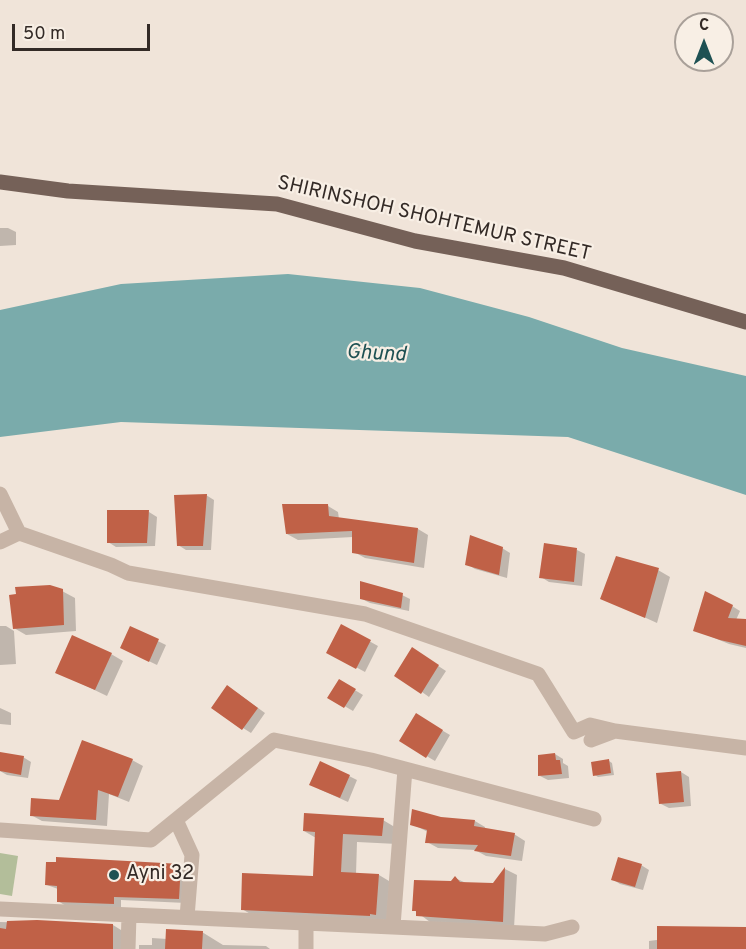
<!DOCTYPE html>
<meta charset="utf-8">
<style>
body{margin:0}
#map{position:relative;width:746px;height:949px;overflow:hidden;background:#f0e4d9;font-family:Overpass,sans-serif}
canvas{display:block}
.north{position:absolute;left:674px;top:12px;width:60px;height:60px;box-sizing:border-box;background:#f8efe5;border:2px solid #a9a099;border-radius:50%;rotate:0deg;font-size:16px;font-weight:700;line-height:24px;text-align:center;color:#332a26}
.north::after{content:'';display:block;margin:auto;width:21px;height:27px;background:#1e5153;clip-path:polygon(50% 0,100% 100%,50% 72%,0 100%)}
.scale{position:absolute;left:12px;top:24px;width:138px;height:27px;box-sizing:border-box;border:3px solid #332a26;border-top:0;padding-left:8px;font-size:18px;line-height:21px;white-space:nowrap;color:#332a26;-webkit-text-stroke:4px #f8efe5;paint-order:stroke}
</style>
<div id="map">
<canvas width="746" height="949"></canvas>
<div class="north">С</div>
<div class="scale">50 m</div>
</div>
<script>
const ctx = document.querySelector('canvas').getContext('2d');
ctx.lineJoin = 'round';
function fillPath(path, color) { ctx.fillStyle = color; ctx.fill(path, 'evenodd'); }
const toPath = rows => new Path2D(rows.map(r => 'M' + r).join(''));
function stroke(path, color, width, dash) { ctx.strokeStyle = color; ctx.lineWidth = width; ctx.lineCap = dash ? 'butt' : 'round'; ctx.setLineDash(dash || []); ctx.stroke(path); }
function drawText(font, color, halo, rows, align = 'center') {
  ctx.font = font + ' Overpass,sans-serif'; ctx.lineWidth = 4.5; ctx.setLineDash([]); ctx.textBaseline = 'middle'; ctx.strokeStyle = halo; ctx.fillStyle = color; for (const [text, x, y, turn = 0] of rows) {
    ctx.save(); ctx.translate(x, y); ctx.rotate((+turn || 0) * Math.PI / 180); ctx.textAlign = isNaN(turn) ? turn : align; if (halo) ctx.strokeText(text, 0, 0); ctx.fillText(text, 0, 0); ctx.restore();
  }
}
fillPath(toPath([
 [0,853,18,856,12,896,0,894]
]), '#b3be9a');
fillPath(toPath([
 [288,274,420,288,529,317,622,348,746,376,746,495,568,437,121,422,0,437,0,310,121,284]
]), '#7aabab');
fillPath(toPath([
 [0,228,8,228,16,232,16,245,0,246],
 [206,495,214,500,211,550,186,550,178,545],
 [328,506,338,512,339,519,418,529,428,535,424,568,365,558,354,552,353,537,298,540,287,534],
 [149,512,157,517,155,546,116,547,108,542],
 [502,548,510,553,507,578,475,569,467,564],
 [577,550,585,554,582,586,549,582,541,577],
 [658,570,670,577,657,623,602,598],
 [62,591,75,598,76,631,26,635,14,628],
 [402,595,410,599,409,611,370,603,362,599],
 [732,606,740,611,736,620,746,621,746,648,729,644,695,630],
 [0,626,6,626,14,631,16,664,0,665],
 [342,626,378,646,365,672,328,652],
 [131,628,166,645,157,665,130,652],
 [111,654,123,661,107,696,57,672],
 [420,654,446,671,429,697,422,692],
 [340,681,363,695,353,711,329,697],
 [236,692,265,713,251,733,243,728],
 [0,708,11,713,11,725,0,724],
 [416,715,450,735,435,761,401,741],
 [555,754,563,759,563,763,568,766,569,778,548,780,540,776],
 [23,757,31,762,28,778,7,775,0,771,0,764],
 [132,760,143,766,129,802,109,794,107,826,42,821,31,815,60,802],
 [609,761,612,763,614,775,598,777,595,775],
 [681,772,689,777,691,806,669,808,661,804],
 [349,776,357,780,348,802,319,789],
 [383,820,398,829,397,844,357,842,356,874,379,875,394,884,391,922,257,918,242,909,314,878,316,838,304,831],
 [475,821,485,827,485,830,514,834,525,841,522,861,486,856,475,850,438,848,427,842,428,832,412,824],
 [57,859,181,866,189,870,186,903,121,900,121,908,66,906,58,901,58,889,47,885],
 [641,865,649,870,643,890,620,884,612,879],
 [505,869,517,875,514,928,430,922,414,910,455,878,466,883,494,885],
 [0,922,113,925,129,935,129,949,0,949],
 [746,928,746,949,649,949,649,941],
 [202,932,223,945,266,946,270,949,139,949,139,945,152,945,152,938,167,939]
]), '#0003');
fillPath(toPath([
 [207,494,203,546,177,546,174,495],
 [282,504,328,504,329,516,418,528,414,563,352,553,352,531,286,534],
 [107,510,149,510,147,543,107,543],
 [470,535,503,547,499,575,465,565],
 [544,543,577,548,574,582,539,578],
 [616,556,659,568,645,618,600,599],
 [360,581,403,593,401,608,360,599],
 [50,585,63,589,64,625,13,629,9,595,16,594,15,587],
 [705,591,733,605,728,618,746,619,746,646,720,640,693,631],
 [341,624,371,640,356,669,326,653],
 [130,626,159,639,149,662,120,648],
 [72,635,112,653,95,690,55,673],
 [412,647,439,665,421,694,394,676],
 [339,679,356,689,344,708,327,698],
 [227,685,258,708,242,730,211,708],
 [416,713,443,730,426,758,399,741],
 [82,740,133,759,118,797,98,790,96,820,30,816,31,798,59,800],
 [0,752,24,756,21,775,0,771],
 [555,753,556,760,560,760,562,774,538,776,538,755],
 [609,759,611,773,593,776,591,762],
 [320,761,350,775,340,798,309,785],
 [681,771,684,802,659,804,656,773],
 [412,809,441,817,475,820,474,826,515,833,511,856,474,851,478,845,425,843,427,830,410,825],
 [304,813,384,818,382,836,343,834,341,872,379,874,376,915,370,914,370,916,241,910,242,873,313,876,315,832,303,831],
 [56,857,181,864,179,899,114,897,114,904,57,902,57,886,45,885,46,862,56,862],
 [618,857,642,864,635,887,611,880],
 [505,867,503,922,416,916,416,911,412,911,414,880,451,881,455,876,460,882,493,883],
 [37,920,113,924,113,949,0,949,0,928,6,929,7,921],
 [657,926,746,927,746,949,657,949],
 [166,929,203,931,202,949,165,949]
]), '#c06147');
stroke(toPath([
 [0,494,19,533,111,565,128,573,365,614,538,674,574,732,590,725,615,731,591,740],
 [0,542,19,533],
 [615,731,746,748],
 [176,820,192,855,187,917],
 [0,830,151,840,274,740,371,760,594,819],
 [0,909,545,934,572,927],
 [306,922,306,949],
 [393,926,405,769],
 [128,949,129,915]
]), '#c7b4a6', 15);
stroke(toPath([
 [0,182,68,191,277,204,415,241,564,268,746,322]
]), '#756158', 15);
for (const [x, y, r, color] of [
 [114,875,6,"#1e5153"]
]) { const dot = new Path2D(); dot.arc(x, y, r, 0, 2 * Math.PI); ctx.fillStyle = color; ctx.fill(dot); stroke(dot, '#f8efe5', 2); }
drawText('20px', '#332a26', '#f8efe5', [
 ["SHIRINSHOH SHOHTEMUR STREET",434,220,13]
]);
drawText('20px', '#332a26', '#f8efe5', [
 ["Ayni 32",126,875]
], 'left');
drawText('italic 21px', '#1e5153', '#f8efe5', [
 ["Ghund",376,355,3]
]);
</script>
